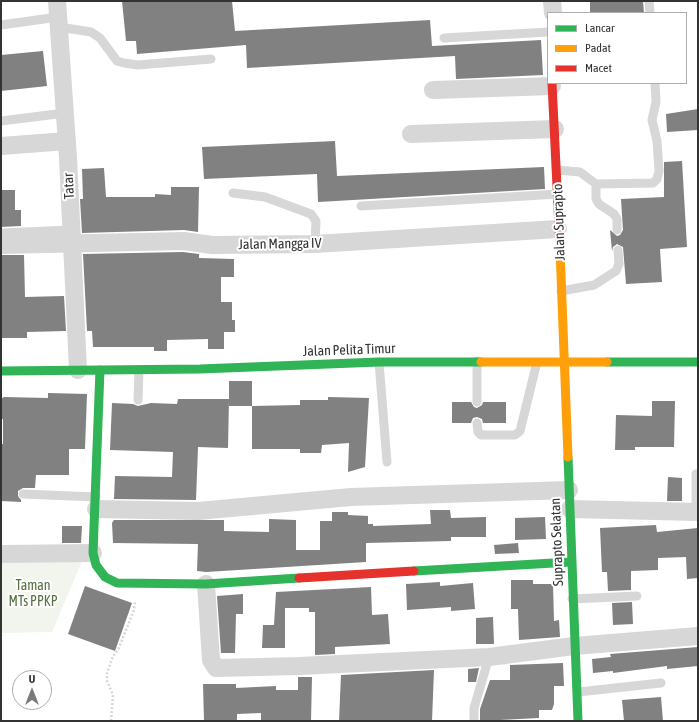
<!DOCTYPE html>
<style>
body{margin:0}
#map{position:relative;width:699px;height:722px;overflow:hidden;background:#fff;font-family:"Asap Condensed",sans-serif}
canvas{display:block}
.frame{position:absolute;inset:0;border:2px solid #333;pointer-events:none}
.legend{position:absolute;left:547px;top:12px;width:140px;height:72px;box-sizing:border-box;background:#fff;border:1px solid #adadad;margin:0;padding:5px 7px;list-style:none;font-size:12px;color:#333}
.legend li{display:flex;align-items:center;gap:8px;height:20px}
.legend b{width:20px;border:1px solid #adadad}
.north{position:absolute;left:12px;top:670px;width:40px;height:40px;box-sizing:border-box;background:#fff;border:1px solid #adadad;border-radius:50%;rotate:0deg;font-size:11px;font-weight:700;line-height:16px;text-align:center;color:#333}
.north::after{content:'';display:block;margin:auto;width:14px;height:18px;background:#7a7a7a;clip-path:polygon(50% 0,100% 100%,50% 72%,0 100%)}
</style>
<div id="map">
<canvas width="699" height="722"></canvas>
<div class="frame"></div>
<ul class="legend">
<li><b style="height:5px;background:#30b455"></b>Lancar</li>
<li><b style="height:5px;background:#ff9f0a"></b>Padat</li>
<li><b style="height:5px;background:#e5322d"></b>Macet</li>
</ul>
<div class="north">U</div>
</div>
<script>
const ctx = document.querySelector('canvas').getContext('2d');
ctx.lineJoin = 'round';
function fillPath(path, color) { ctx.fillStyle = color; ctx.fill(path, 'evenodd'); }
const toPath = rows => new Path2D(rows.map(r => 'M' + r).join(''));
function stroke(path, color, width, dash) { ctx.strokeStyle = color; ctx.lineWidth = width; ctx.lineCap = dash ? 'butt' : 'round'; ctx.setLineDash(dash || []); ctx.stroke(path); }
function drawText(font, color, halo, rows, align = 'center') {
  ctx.font = font + ' "Asap Condensed",sans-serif'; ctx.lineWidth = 4; ctx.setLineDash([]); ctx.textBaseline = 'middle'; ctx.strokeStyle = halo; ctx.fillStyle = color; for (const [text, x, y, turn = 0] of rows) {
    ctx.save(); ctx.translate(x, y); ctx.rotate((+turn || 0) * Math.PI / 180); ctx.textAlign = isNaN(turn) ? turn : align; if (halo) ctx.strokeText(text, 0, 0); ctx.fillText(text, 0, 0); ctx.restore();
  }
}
fillPath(toPath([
 [1,560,82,561,52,632,1,633]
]), '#f1f5ed');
fillPath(toPath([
 [122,1,232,1,235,31,430,20,432,46,541,40,543,75,456,79,455,56,247,68,246,45,137,54,136,41,126,41],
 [590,1,643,1,644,13,590,13],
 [43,51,47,86,1,91,1,55],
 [698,109,698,130,667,132,666,114],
 [335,141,337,176,544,167,545,189,318,202,317,174,204,179,202,147],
 [682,161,687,247,660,249,662,282,626,284,623,247,617,244,613,247,612,251,610,230,617,236,620,235,623,230,621,199,664,197,664,162],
 [104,168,106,197,155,197,155,194,171,195,171,187,199,187,198,232,184,230,82,233,80,199,83,199,82,169],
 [1,190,15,190,15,210,21,210,21,226,1,227],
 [183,252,199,254,199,258,234,259,234,277,221,277,221,302,232,302,232,320,235,320,235,332,224,332,224,349,208,349,208,339,167,340,167,351,154,351,154,347,93,347,92,331,87,331,83,254],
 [1,255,24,255,25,297,64,296,66,331,27,332,27,338,1,338],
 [229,381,252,381,252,406,229,406],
 [48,393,87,394,85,449,69,449,69,475,36,475,35,488,23,488,18,491,18,496,21,500,21,502,1,501,1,444,3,444,3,419,1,419,1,399,4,397,48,398],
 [328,397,369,398,365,467,348,472,349,443,322,445,321,453,300,453,300,449,252,449,252,406,300,405,300,400,328,400],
 [178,399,229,399,228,448,198,447,196,500,114,499,115,476,172,477,173,452,110,450,112,403,133,404,138,406,151,403,177,404],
 [652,401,675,401,674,447,635,447,635,450,615,450,616,415,652,416],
 [452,402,471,402,474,407,477,408,482,405,483,402,506,402,506,423,483,423,482,419,477,417,473,418,471,423,452,423],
 [668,477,682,478,682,501,667,501],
 [430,510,450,510,451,518,486,517,486,537,451,537,451,541,366,543,366,562,206,572,197,571,198,544,113,543,112,523,114,520,224,520,224,531,269,532,269,519,296,520,296,550,320,550,320,521,332,521,332,512,348,512,348,515,368,516,368,524,373,524,373,526,431,524],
 [545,517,546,539,515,540,515,518],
 [656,525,657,532,698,528,698,578,687,579,686,557,658,558,658,570,631,571,631,590,608,591,607,572,602,572,600,528],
 [62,526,82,526,81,543,62,543],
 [518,543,519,553,495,554,494,545],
 [511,580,533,580,533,584,553,584,554,621,559,620,560,637,519,640,518,609,511,609],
 [440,582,440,586,473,583,475,609,451,611,451,607,407,610,406,584],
 [85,586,132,603,115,651,68,634],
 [371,587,372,615,388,614,390,644,335,647,335,654,315,655,315,612,309,612,309,608,285,608,285,648,262,648,263,625,274,625,276,592],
 [243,594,243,614,236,614,235,653,221,653,217,596],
 [632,602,633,624,613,625,612,603],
 [493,617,494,644,476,644,476,618],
 [698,647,698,666,667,669,667,666,613,673,613,671,593,673,592,659,611,657,610,654],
 [563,663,564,686,554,686,554,704,552,710,539,710,539,718,480,721,480,709,490,680,510,680,510,665],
 [479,668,476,682,468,682,468,669],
 [434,670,432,721,339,721,341,675],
 [298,677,312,677,311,721,261,721,261,713,237,714,237,721,204,721,203,684,236,684,236,688,276,686,276,690,298,690],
 [661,697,663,721,624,721,622,700]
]), '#818181');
stroke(toPath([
 [111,721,113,695,107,681,107,673,113,656,118,650,134,610,135,601]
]), '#d6d6d6', 2.5, [2, 2]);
stroke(toPath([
 [649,1,650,13],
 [1,25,58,17],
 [59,27,91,32,100,38,117,61,124,63,138,65,211,59],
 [444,38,548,32],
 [1,121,65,113],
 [557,170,580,172,596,184,653,183,657,179,659,171,657,141,652,120,656,102,655,83],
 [596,184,596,199,599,204,614,214,617,219,617,230],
 [233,193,265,197,311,214,316,221,315,244],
 [361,206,558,194],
 [1,233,71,230],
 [561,291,594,285,616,271,619,264,618,250],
 [477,361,477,402],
 [379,362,387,462],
 [138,400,139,370],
 [477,423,478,432,481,435,515,435,520,431,537,362],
 [696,474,696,512],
 [23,494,96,497],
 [572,599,637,596],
 [578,692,661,683],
 [474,721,474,708,489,657]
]), '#d7d7d7', 9);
stroke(toPath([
 [57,1,68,158,78,370],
 [552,1,553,13],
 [433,90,552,86],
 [411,134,555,129],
 [1,146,67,141],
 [1,245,184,241,212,245,315,244,558,229],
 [96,509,198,511,351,497,569,490],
 [570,509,698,512],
 [1,554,93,553],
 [206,584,211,660,216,668,299,666,489,657,574,646,698,636]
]), '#d7d7d7', 18);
stroke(toPath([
 [607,362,698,362],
 [100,370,93,553,96,565,105,577,117,583,206,584,299,578],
 [1,371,200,369,379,362,481,362],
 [568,457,578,721],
 [414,571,571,562]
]), '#30b455', 9);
stroke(toPath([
 [560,249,568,457],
 [481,362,607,362]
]), '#ff9f0a', 9);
stroke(toPath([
 [552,83,560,249],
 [299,578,414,571]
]), '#e5322d', 9);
drawText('14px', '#333', '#fff', [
 ["Tatar",69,186,-93],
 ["Jalan Suprapto",559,222,-92],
 ["Jalan Mangga IV",280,244,-1],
 ["Jalan Pelita Timur",349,350,-2],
 ["Suprapto Selatan",557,542,-92]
]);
drawText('14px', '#56703f', '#fff', [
 ["Taman",33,586],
 ["MTs PPKP",33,602]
]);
</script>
